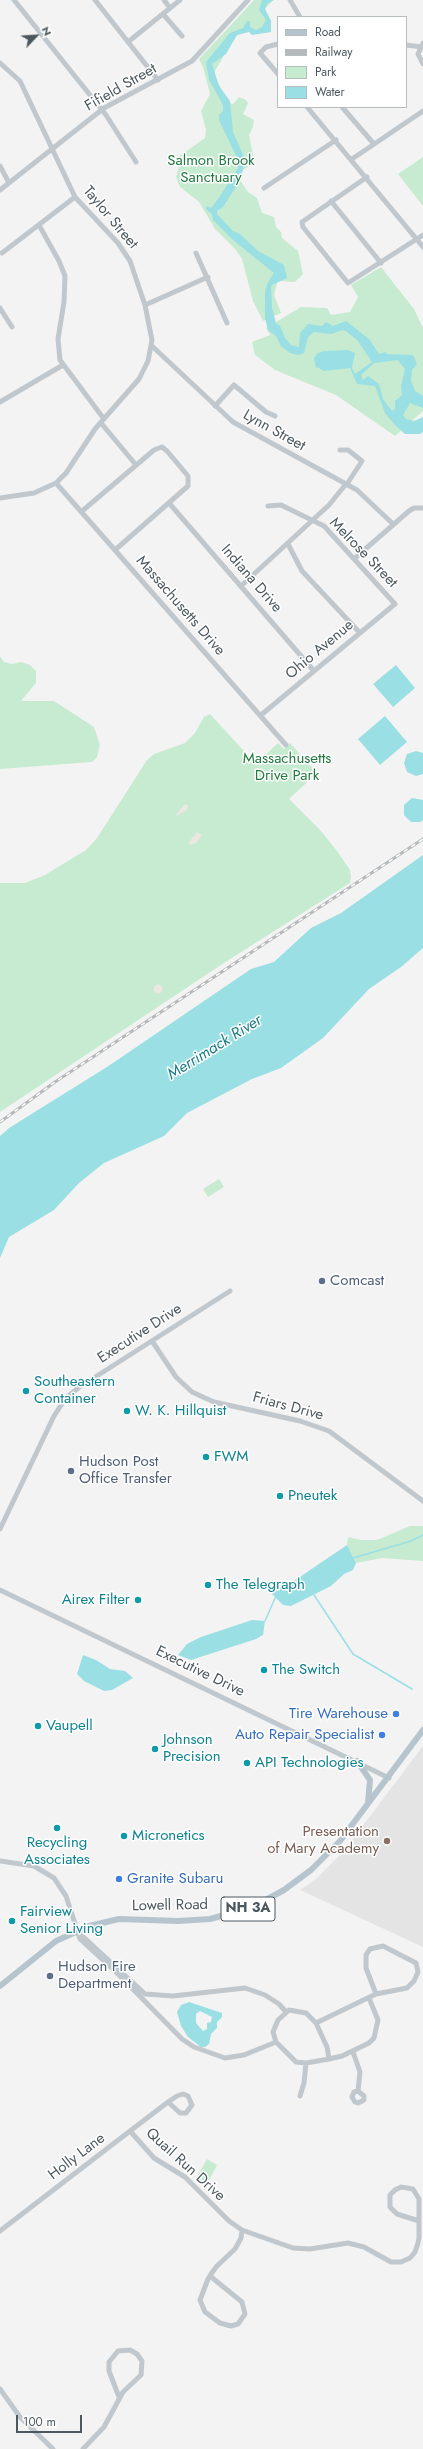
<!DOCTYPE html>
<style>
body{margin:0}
#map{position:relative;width:423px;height:2449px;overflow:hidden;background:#f4f3f3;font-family:Jost,sans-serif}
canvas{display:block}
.legend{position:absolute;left:277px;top:16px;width:130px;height:92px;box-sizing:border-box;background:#fff;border:1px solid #b7bcbf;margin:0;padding:5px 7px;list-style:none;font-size:12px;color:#4c585e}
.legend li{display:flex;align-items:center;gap:8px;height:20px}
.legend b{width:20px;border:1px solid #b7bcbf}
.north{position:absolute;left:16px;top:16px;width:40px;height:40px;-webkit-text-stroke:3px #fff;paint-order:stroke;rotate:65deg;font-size:11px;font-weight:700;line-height:16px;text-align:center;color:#4c585e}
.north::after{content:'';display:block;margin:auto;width:14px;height:18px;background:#4c585e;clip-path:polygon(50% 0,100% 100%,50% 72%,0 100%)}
.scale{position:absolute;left:16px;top:2415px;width:66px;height:18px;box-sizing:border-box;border:2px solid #4c585e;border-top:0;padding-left:5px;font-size:12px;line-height:14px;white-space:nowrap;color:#4c585e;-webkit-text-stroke:3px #fff;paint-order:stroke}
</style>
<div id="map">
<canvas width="423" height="2449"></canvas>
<ul class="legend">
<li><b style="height:5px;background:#b6c5cd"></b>Road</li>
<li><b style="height:5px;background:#b5b9bb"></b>Railway</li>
<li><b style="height:11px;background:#c7ebd0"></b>Park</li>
<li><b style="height:11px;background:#99dfe3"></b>Water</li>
</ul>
<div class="north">N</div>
<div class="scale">100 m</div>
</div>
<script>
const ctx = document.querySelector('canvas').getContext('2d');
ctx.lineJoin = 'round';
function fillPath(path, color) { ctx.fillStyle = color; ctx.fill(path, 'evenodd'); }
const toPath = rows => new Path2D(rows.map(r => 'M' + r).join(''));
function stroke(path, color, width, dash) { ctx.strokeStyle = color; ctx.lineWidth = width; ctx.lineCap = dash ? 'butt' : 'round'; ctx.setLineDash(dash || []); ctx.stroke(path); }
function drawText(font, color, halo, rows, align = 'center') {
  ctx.font = font + ' Jost,sans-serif'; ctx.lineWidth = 3; ctx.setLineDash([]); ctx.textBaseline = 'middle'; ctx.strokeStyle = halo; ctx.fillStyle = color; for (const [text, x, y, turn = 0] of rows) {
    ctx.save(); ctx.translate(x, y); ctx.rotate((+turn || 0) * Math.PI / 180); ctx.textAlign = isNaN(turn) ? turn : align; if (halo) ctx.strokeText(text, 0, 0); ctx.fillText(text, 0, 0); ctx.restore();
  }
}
fillPath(toPath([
 [423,1746,423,1947,300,1890,316,1879,343,1852]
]), '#e5e4e4');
fillPath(toPath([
 [254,0,273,0,265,9,270,27,239,33,235,37,215,71,215,77,229,103,233,104,239,97,246,100,248,103,243,114,254,120,253,127,249,135,253,155,250,165,242,171,240,180,248,192,257,198,262,213,274,217,276,227,281,232,282,238,298,251,303,274,295,282,280,281,287,278,278,280,274,295,281,313,263,321,253,301,242,259,236,250,215,229,199,202,180,187,176,177,179,167,174,160,205,138,206,130,201,111,210,94,203,67,199,59],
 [423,157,423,206,398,174],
 [381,267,414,309,423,328,423,411,395,436,336,395,275,370,255,355,252,342,270,335,266,328,301,307,327,308,331,315,350,312,358,297,351,285],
 [0,656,4,662,12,664,21,662,30,665,36,671,36,683,21,701,54,701,94,727,100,745,97,757,92,762,0,769],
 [210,714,256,764,278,743,284,749,290,743,317,773,289,799,277,787,321,831,337,851,350,870,351,877,350,883,227,961,0,1112,0,883,25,883,45,875,86,850,97,838,147,760,154,754,185,743,195,733,204,717],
 [219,1179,224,1187,208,1197,203,1189],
 [410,1526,423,1526,423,1561,382,1558,356,1563,347,1545,348,1537,361,1540,377,1540],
 [207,2159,217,2165,206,2186,195,2180]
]), '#c7ebd0');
fillPath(toPath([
 [185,804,188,805,187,810,174,817],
 [197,832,202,835,196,843,190,845,189,842],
 '153.5 989a4.5 4.5 0 1 1 9 0a4.5 4.5 0 1 1-9 0Z'
]), '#ece7e1');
fillPath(toPath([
 [262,0,274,0,267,4,265,9,271,21,271,32,252,35,249,32,237,35,226,54,212,64,219,86,230,101,233,132,245,159,241,179,223,207,217,211,217,214,233,231,240,234,258,251,284,265,287,278,272,285,271,288,272,308,276,323,280,326,285,338,291,345,299,347,300,333,308,324,322,326,326,322,333,326,346,321,369,339,379,354,385,352,387,354,413,355,417,364,412,370,411,381,415,391,423,396,423,408,410,403,403,415,406,419,414,421,423,417,423,432,420,434,405,434,395,425,385,413,375,386,357,384,350,368,324,371,317,367,316,368,314,358,318,353,324,351,348,350,355,353,352,368,355,374,372,362,358,341,346,331,343,330,331,334,314,332,308,337,304,353,298,355,290,353,281,346,276,336,268,330,265,318,265,293,267,284,274,273,233,240,213,220,212,214,206,209,207,206,211,208,218,199,238,168,239,162,219,120,219,115,223,111,223,105,209,80,206,62,230,33,243,28,247,21,250,21,250,27,256,30,262,27,266,20,259,10],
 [398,360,405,369,401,386,402,395,395,401,395,409,392,411,383,399,379,384,368,376,363,380,361,375,374,363],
 [396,665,415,688,393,707,373,684],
 [385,716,407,742,380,765,358,739],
 [416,751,423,753,423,774,416,776,407,772,404,763,407,754],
 [412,798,423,800,423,820,420,822,411,822,404,815,404,805],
 [423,855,423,948,401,967,369,989,323,1038,281,1068,252,1079,187,1113,164,1136,104,1163,79,1183,54,1210,9,1237,0,1258,0,1136,9,1128,107,1067,251,969,274,962,311,928,341,913],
 [347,1545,356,1563,353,1570,344,1574,331,1586,291,1606,283,1605,268,1590,288,1585],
 [252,1620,265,1621,263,1635,256,1639,191,1660,178,1655,187,1644,201,1637],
 [83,1655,96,1660,110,1669,125,1671,133,1678,112,1690,104,1691,84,1681,77,1674],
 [189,2002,222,2013,222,2017,217,2022,217,2028,211,2034,209,2044,205,2047,201,2047,188,2037,181,2026,177,2012,181,2005],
 [200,2011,212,2017,211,2022,207,2023,207,2029,203,2031,196,2023,196,2014]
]), '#99dfe3');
stroke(toPath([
 [353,1558,411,1541,423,1535],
 [314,1595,353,1654,412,1689],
 [265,1621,276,1596]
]), '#99dfe3', 1.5);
stroke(toPath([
 [14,0,106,115,136,162],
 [95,0,158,80],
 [164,0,170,8],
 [290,0,300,17],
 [163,14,182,36],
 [128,42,180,0],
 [423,43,418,54,423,64],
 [278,44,266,47,260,53,278,74],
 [406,45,422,47],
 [0,63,20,81,75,197,118,243,130,261,145,305,152,340,148,361,139,379,95,429,66,473,56,483,34,493,0,498],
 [307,107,423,247],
 [342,107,374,144],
 [352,159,423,111],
 [0,166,9,183],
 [367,177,302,222,303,227,348,283,423,235],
 [264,188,336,140],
 [0,190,104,108,192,61,248,0],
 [331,201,381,263],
 [39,225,59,261,65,276,64,302,58,339,60,360,104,419],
 [2,253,75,197],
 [196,253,227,323],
 [145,305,208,277],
 [0,308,12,327],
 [152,346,233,422,357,490,393,524],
 [0,402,63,365],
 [215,406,234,385,266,412,275,416],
 [101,423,136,465],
 [340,450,348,450,362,461,347,484],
 [56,483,286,745],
 [169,503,314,671],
 [81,512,154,450,162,447,167,451,188,476,188,486,115,550],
 [288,544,302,571,360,633],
 [355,558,409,511,414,508,423,508],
 [241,586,329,505,346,484],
 [261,715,395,604,324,526,281,505,268,506],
 [152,1341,176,1377,192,1392,214,1402,300,1421,329,1431,423,1501],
 [0,1529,54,1416,65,1399,78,1388,230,1291],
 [0,1590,389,1778],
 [0,1861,34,1866,54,1878,66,1896,80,1939,116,1972,182,2039,194,2047,225,2058,244,2055,276,2042],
 [77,1931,145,1994,173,1996,245,1988,265,1995,279,2004,286,2012],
 [316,2023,376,1994,407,1988,414,1981,418,1972,416,1963,383,1946,370,1949,366,1955,366,1968,376,1994],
 [353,2052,360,2072,358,2091,354,2092,352,2097,355,2102,358,2103,364,2100,364,2096,358,2091],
 [329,2059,327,2047,316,2023,306,2013,289,2010,278,2020,273,2032,276,2042,296,2062,306,2063,329,2059,342,2056,369,2043,374,2038,378,2020,369,1998],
 [300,2096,304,2083,306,2063],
 [130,2131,154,2158,185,2177,229,2221,242,2230,293,2248,310,2249,348,2243,364,2247,391,2262,401,2262,410,2258,415,2252,418,2243,419,2238,419,2199,413,2189,401,2187,395,2190,390,2195,390,2207,397,2214,419,2221],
 [0,2231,130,2131,168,2102,177,2096,183,2094,188,2096,192,2105,186,2113,180,2113,168,2102],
 [210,2276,242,2302,245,2314,238,2324,231,2326,220,2323,205,2312,200,2300,208,2279,211,2274,217,2266,235,2249,241,2238,242,2230],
 [0,2389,20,2417,53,2449],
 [83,2449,104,2427,123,2392,141,2375,142,2361,137,2354,130,2350,118,2351,109,2362,109,2371,119,2397]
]), '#c0c8cd', 5);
stroke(toPath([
 [357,1761,370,1780,368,1803],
 [0,1986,56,1941,89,1926,119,1919,178,1921,210,1919,251,1908,284,1890,311,1870,340,1841,423,1730]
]), '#b6c5cd', 6);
const rail = toPath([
 [0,1122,55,1082,423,839]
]);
stroke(rail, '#b5b9bb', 3);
stroke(rail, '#fff', 1.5, [4.5]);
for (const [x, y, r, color] of [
 [322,1281,4,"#5c6f8a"],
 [26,1391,4,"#0f9aa8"],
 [127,1411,4,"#0f9aa8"],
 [206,1457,4,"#0f9aa8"],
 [71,1471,4,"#5c6f8a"],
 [280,1496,4,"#0f9aa8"],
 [208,1585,4,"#0f9aa8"],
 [138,1600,4,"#0f9aa8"],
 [264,1670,4,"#0f9aa8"],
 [396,1714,4,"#3f7fe0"],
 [38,1726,4,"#0f9aa8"],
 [382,1735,4,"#3f7fe0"],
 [155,1749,4,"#0f9aa8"],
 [247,1763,4,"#0f9aa8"],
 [57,1828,4,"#0f9aa8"],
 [124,1836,4,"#0f9aa8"],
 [387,1841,4,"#8d6e63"],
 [119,1879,4,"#3f7fe0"],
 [12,1921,4,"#0f9aa8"],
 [50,1976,4,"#5c6f8a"]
]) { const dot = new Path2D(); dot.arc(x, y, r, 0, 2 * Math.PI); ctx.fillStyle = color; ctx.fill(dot); stroke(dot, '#fff', 1.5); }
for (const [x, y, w] of [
 [248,1909,54]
]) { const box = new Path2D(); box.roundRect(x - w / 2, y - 12, w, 24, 3); ctx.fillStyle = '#fff'; ctx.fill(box); stroke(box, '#4c585e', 1); }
drawText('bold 14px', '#4c585e', null, [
 ["NH 3A",248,1909]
]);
drawText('15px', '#4c585e', '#fff', [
 ["Fifield Street",121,88,-30],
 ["Taylor Street",110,218,50],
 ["Lynn Street",274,431,29],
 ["Melrose Street",363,553,46],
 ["Indiana Drive",251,579,49],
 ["Massachusetts Drive",180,606,49],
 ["Ohio Avenue",320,650,-40],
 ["Executive Drive",140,1334,-33],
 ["Friars Drive",288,1407,15],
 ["Executive Drive",200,1672,26],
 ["Lowell Road",170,1906,-1],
 ["Holly Lane",77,2157,-37],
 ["Quail Run Drive",185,2165,42]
]);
drawText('15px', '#237941', '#fff', [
 ["Salmon Brook",211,161],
 ["Sanctuary",211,178],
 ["Massachusetts",287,759],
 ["Drive Park",287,776]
]);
drawText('15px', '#4e5e75', '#fff', [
 ["Comcast",330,1281],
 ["Hudson Post",79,1462],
 ["Office Transfer",79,1479],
 ["Hudson Fire",58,1967],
 ["Department",58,1984]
], 'left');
drawText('15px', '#0d838f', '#fff', [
 ["Southeastern",34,1382],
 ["Container",34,1399],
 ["W. K. Hillquist",135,1411],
 ["FWM",214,1457],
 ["Pneutek",288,1496],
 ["The Telegraph",216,1585],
 ["Airex Filter",130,1600,"right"],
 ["The Switch",272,1670],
 ["Vaupell",46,1726],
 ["Johnson",163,1740],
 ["Precision",163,1757],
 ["API Technologies",255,1763],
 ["Micronetics",132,1836],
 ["Recycling",57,1843,"center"],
 ["Associates",57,1860,"center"],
 ["Fairview",20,1912],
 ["Senior Living",20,1929]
], 'left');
drawText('15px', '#366cbe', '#fff', [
 ["Tire Warehouse",388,1714],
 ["Auto Repair Specialist",374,1735],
 ["Granite Subaru",127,1879,"left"]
], 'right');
drawText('15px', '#785e54', '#fff', [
 ["Presentation",379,1832],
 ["of Mary Academy",379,1849]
], 'right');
drawText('italic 16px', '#1b7d83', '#fff', [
 ["Merrimack River",215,1048,-32]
]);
</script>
